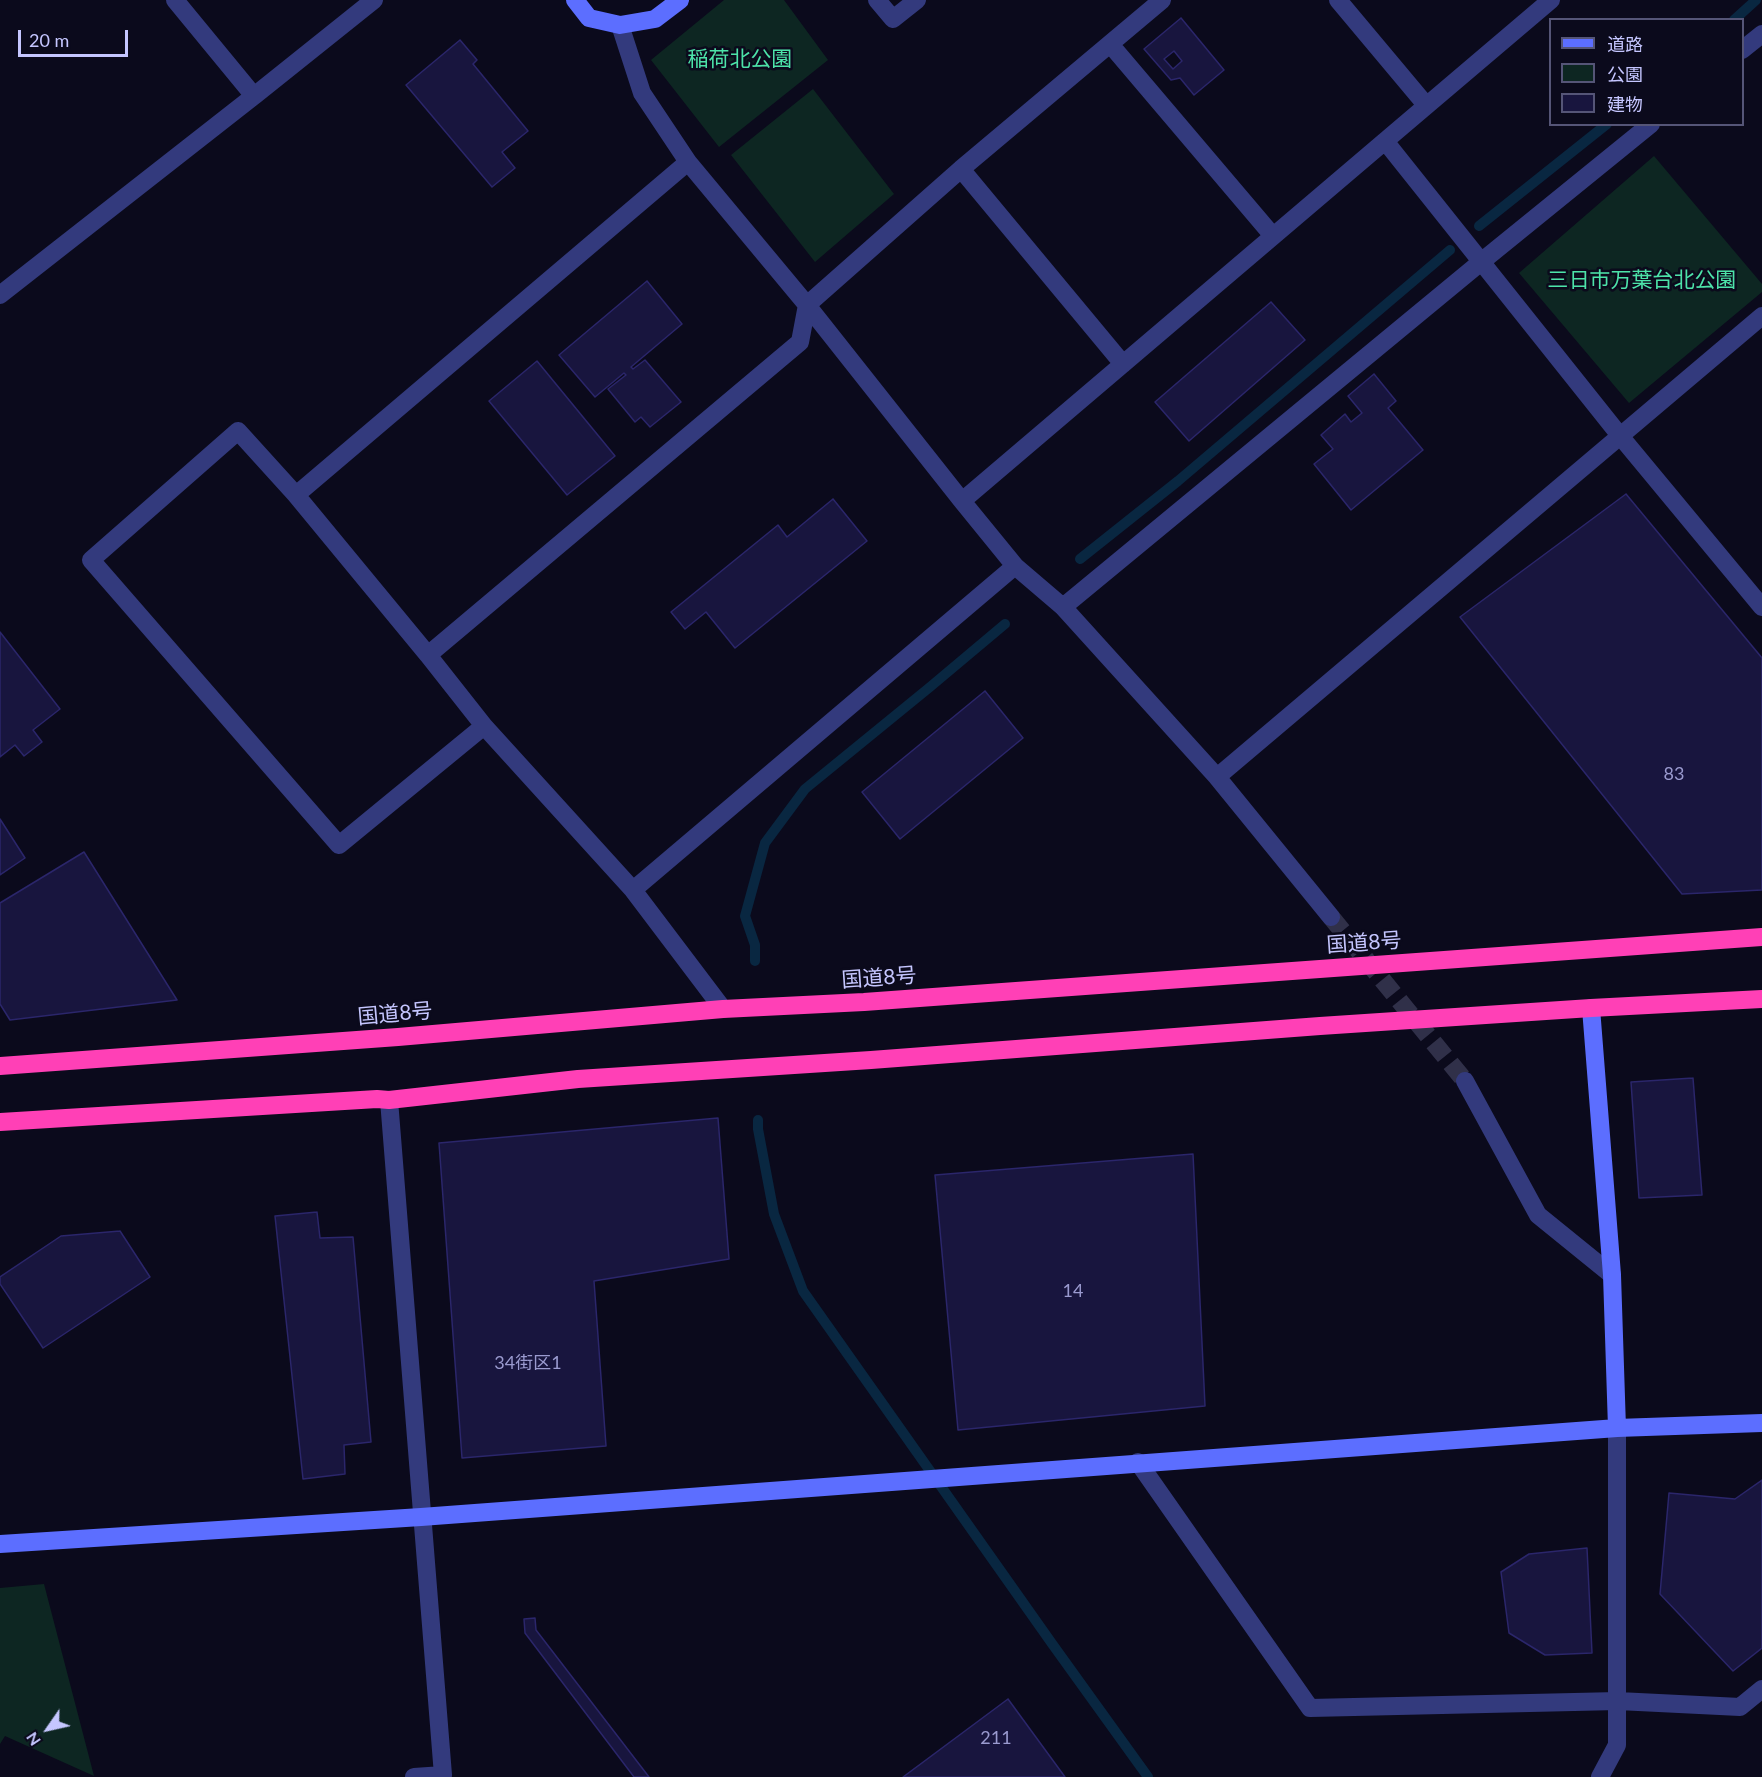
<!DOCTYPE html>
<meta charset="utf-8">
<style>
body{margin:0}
#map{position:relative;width:1762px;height:1777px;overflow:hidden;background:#0b0a1c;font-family:Lato,"Noto Sans JP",sans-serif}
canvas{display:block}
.legend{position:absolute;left:1549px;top:18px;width:195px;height:108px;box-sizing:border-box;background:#0b0a1c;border:2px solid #557;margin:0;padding:8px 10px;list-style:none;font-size:18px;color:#c5c6ff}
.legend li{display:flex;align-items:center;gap:12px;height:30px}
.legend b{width:30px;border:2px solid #557}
.north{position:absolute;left:18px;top:1699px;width:60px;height:60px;-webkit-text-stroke:4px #0b0a1c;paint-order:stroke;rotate:236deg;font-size:16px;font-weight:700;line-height:24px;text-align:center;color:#c5c6ff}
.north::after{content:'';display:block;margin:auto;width:21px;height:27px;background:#c5c6ff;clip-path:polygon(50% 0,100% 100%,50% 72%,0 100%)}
.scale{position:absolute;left:18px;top:30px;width:110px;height:27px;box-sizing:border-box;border:3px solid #c5c6ff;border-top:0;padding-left:8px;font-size:18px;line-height:21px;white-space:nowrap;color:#c5c6ff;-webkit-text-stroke:4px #0b0a1c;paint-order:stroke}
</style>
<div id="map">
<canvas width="1762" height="1777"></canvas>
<ul class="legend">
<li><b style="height:8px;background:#5c6eff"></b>道路</li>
<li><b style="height:16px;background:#0d2622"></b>公園</li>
<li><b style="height:16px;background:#18153e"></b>建物</li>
</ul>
<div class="north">N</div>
<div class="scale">20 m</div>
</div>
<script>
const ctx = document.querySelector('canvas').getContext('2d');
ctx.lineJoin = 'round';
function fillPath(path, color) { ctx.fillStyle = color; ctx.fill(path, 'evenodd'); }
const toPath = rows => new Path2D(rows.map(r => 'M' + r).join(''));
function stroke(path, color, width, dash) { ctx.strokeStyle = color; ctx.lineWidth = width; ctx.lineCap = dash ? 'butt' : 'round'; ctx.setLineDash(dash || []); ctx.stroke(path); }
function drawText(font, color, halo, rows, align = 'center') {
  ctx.font = font + ' Lato,"Noto Sans JP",sans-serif'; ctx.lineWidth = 5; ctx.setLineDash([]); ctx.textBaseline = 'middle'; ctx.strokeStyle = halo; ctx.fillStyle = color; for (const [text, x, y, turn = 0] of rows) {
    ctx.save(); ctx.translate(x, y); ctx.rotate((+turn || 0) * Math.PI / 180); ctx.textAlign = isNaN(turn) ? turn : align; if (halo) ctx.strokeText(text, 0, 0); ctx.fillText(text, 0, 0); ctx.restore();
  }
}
fillPath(toPath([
 [724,0,784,0,828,60,719,147,651,60],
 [813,89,894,194,815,262,731,155],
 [1654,156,1762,284,1762,292,1629,403,1519,273],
 [44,1584,94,1776,5,1736,0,1744,0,1588]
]), '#0d2622');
stroke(toPath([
 [1734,20,1756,0],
 [1479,226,1607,124],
 [1080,559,1178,481,1450,250],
 [755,961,755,945,745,916,765,843,805,789,930,687,1005,624],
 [758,1120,758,1129,774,1214,803,1291,1053,1645,1148,1777]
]), '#092741', 10);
const building = toPath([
 [1181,18,1224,70,1194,95,1180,78,1171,80,1144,49,1181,18],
 [460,40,477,60,473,64,528,131,502,152,515,168,492,187,406,85,460,40],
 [1174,51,1182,61,1173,69,1164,59,1174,51],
 [647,281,682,324,631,367,633,369,645,360,681,402,650,427,641,417,635,422,608,389,626,375,624,373,595,397,559,355,647,281],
 [1271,302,1305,340,1189,441,1155,402,1271,302],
 [537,361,615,456,567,495,489,401,537,361],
 [1374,374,1396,401,1388,408,1423,450,1351,510,1314,464,1333,449,1321,435,1345,414,1351,422,1362,413,1348,396,1374,374],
 [1626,494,1762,658,1762,890,1682,894,1460,617,1626,494],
 [833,499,867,541,735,648,706,612,685,629,671,612,778,525,787,537,833,499],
 [0,632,60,709,33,730,42,742,24,756,15,745,0,757,0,632],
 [985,691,1023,738,900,839,862,792,985,691],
 [0,819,25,858,0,875,0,819],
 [84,852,177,1000,10,1020,0,1004,0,903,84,852],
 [1693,1078,1702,1195,1639,1198,1631,1082,1693,1078],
 [718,1118,729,1259,594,1281,606,1446,462,1458,439,1143,718,1118],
 [1193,1154,1205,1406,958,1430,935,1175,1193,1154],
 [317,1212,320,1238,353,1237,371,1442,344,1445,345,1474,303,1479,275,1216,317,1212],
 [120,1231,150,1277,43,1348,0,1284,0,1277,61,1236,120,1231],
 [1762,1480,1762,1648,1733,1671,1660,1594,1669,1493,1735,1499,1762,1480],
 [1587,1548,1592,1653,1545,1655,1509,1633,1501,1572,1529,1554,1587,1548],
 [535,1618,536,1630,649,1777,634,1777,525,1633,524,1619,535,1618],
 [1008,1699,1065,1777,903,1777,1008,1699]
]);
fillPath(building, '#18153e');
stroke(building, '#2b266b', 1.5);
stroke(toPath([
 [1331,917,1465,1081]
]), '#303049', 18, [18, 9]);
stroke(toPath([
 [175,0,254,96,374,0],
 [877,0,893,19,917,0],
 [1338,0,1426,105],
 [1551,0,1385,141,1621,437,1762,607],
 [620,25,642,93,688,162,807,305,962,501,1015,566,1063,607,1217,777,1331,917],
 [1110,44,1273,236],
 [1742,50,1762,34],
 [688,162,296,495,428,655,800,342,807,305,961,169,1162,0],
 [961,169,1123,364],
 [0,295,254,96],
 [296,495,238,431,91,560,339,845,484,726],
 [962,501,1385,141],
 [1063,607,1481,262,1651,124],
 [428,655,484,726,633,890],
 [1217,777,1762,316],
 [723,1009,633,890,1015,566],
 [1465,1081,1538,1215,1612,1275],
 [389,1100,443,1775,414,1777],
 [1138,1462,1310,1708,1618,1701,1740,1707,1762,1689],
 [1600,1777,1617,1745,1617,1428]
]), '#333a7d', 18);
stroke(toPath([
 [575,0,589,18,620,25,655,19,680,0],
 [1591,1008,1612,1275,1617,1428],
 [0,1544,421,1517,1617,1428,1762,1423]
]), '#5c6eff', 18);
stroke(toPath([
 [0,1066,398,1037,723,1009,864,1002,1762,937],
 [0,1122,377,1099,389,1100,578,1079,871,1060,1320,1026,1591,1008,1762,999]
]), '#ff40b6', 18);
drawText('18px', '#9a9acf', null, [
 ["83",1674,774],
 ["14",1073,1291],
 ["34街区1",528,1363],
 ["211",996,1738]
]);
drawText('21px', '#4de3a9', '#0b0a1c', [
 ["稲荷北公園",740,59],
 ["三日市万葉台北公園",1642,280]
]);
drawText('21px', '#c5c6ff', '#0b0a1c', [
 ["国道8号",1364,943,-4],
 ["国道8号",879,978,-4],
 ["国道8号",395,1014,-5]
]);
</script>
